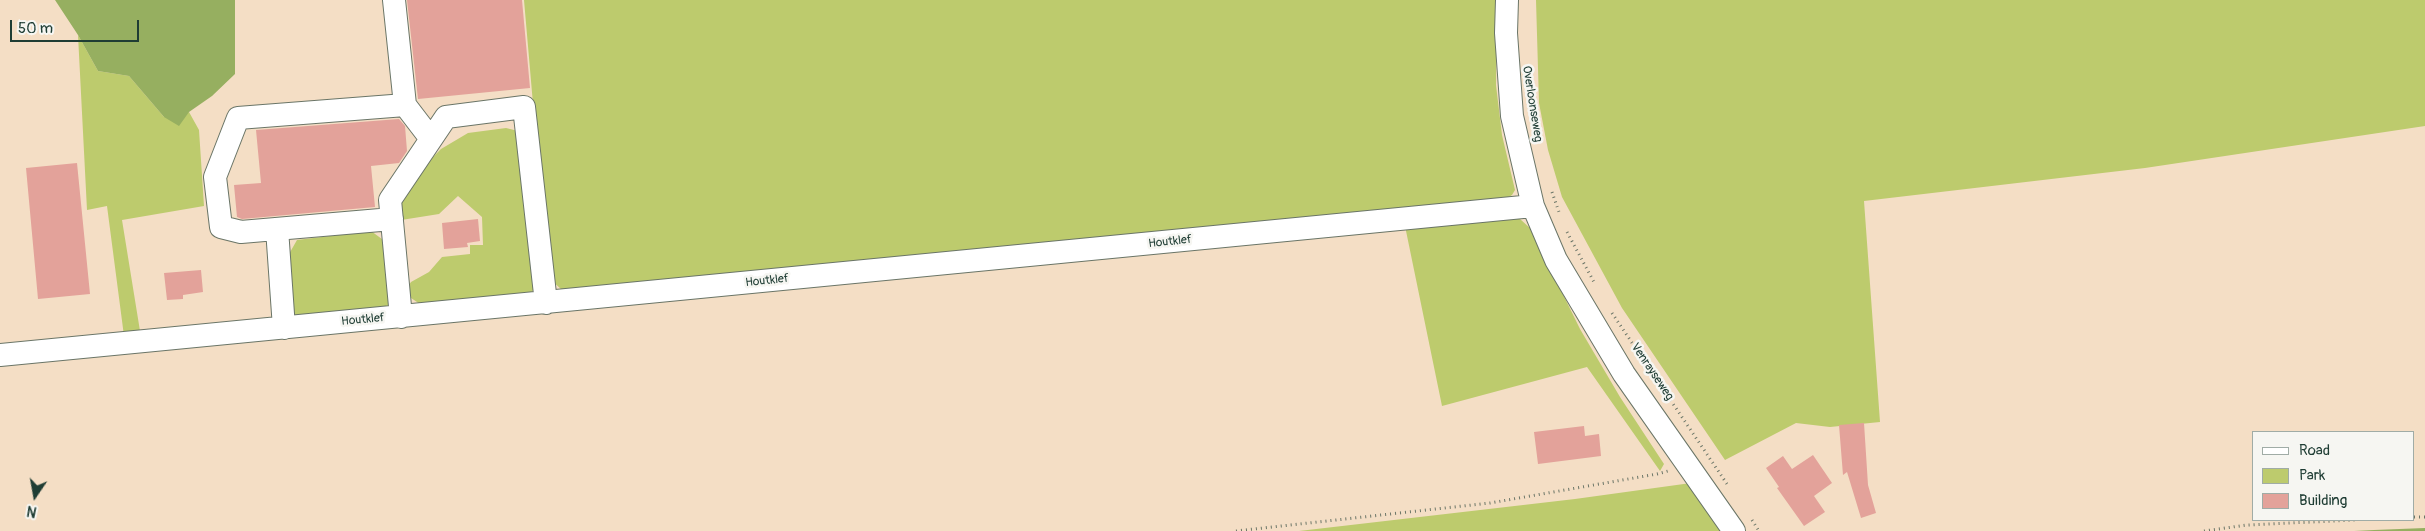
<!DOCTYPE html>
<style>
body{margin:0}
#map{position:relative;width:2425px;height:531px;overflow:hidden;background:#f4dec5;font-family:Pangolin,sans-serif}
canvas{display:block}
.legend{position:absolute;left:2252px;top:431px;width:162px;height:90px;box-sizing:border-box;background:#f6f6f2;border:1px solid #a0aca6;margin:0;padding:6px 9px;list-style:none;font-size:15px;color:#1f3d34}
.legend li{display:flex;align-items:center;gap:10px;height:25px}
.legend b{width:25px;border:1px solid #a0aca6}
.north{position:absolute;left:10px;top:471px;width:50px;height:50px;-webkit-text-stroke:4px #f6f6f2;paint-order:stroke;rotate:192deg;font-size:14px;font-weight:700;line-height:20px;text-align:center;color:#1f3d34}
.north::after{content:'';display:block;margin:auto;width:18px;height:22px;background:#1f3d34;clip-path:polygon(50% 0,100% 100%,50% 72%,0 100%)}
.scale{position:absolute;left:10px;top:20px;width:129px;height:22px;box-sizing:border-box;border:2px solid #1f3d34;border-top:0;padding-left:6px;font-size:15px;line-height:18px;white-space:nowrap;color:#1f3d34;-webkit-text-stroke:4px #f6f6f2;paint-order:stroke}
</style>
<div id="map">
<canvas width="2425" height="531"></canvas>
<ul class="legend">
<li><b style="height:6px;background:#fff"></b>Road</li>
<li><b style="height:14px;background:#bdcb6d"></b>Park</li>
<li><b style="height:14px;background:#e3a29a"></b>Building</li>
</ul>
<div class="north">N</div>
<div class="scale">50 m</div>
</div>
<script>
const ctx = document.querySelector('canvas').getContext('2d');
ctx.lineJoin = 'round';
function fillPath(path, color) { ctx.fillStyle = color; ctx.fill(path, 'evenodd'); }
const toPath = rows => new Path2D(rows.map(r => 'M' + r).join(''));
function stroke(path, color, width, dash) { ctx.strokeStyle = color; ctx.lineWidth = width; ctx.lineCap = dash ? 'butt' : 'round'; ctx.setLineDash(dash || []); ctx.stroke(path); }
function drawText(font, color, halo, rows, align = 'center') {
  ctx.font = font + ' Pangolin,sans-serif'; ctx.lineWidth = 5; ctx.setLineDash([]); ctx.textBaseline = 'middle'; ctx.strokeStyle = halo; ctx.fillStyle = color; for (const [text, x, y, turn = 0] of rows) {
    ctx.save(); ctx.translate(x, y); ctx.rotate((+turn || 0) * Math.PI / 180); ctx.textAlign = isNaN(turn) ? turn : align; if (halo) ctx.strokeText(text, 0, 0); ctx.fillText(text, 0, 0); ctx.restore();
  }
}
fillPath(toPath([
 [524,0,1497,0,1496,85,1502,135,1515,190,1512,195,1500,203,562,290,548,277],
 [1536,0,2425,0,2425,126,2145,168,1864,201,1880,422,1830,427,1796,423,1725,460,1622,308,1562,197,1548,150,1539,103],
 [78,35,98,71,129,76,164,117,189,112,199,130,204,206,122,220,140,331,124,336,107,206,87,210],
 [506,128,518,131,534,289,528,296,420,304,408,296,407,288,411,282,429,272,442,257,470,254,470,245,483,245,482,217,458,196,439,214,395,221,397,199,414,176,441,149,468,133],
 [1510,216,1520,219,1531,229,1580,329,1620,397,1664,464,1660,471,1587,367,1442,406,1405,226],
 [371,231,386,242,391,308,289,317,289,254,297,240],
 [1691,483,1726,531,1299,531,1575,499]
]), '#bdcb6d');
fillPath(toPath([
 [55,0,235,0,235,74,212,96,189,112,179,126,164,117,129,76,98,71,78,35],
 [2425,528,2425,531,2354,531,2374,530]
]), '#96af60');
fillPath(toPath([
 [407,0,522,0,530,88,418,99],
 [399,119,405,126,407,151,399,163,371,166,375,207,242,219,237,217,234,185,261,183,256,130],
 [77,163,90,294,38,299,26,168],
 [478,219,480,241,467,243,468,247,444,249,442,223],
 [201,270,203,292,183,295,183,299,167,300,164,273],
 [1864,423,1868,485,1876,513,1861,518,1847,472,1843,475,1839,425],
 [1584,426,1585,436,1599,434,1601,456,1538,464,1534,432],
 [1813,455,1832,483,1814,496,1825,512,1804,526,1777,488,1779,487,1766,468,1783,456,1792,469]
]), '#e3a29a');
const minor = toPath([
 [394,0,405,105,431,139],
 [1507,0,1506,33,1512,116,1533,206,1556,260,1624,374,1734,531],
 [392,219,241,232,221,227,215,177,238,118,405,105],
 [277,229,284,328],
 [401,317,390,200,446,117,524,107,546,303],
 [0,355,1533,206]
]);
stroke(minor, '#6a7567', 24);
stroke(toPath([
 [1552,192,1560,215],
 [1567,232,1595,284],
 [1612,313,1727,484],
 [2414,517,2425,517],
 [1752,520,1759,531],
 [1236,531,1490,503,1657,474,1668,471],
 [2204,531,2247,525,2355,520]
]), '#6a7567', 3, [1, 4]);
stroke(minor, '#fff', 22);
drawText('12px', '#1f3d34', '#f6f6f2', [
 ["Overloonseweg",1532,104,81],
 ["Houtklef",1170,242,-6],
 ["Houtklef",767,281,-6],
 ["Houtklef",363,320,-5],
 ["Venrayseweg",1652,372,56]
]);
</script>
